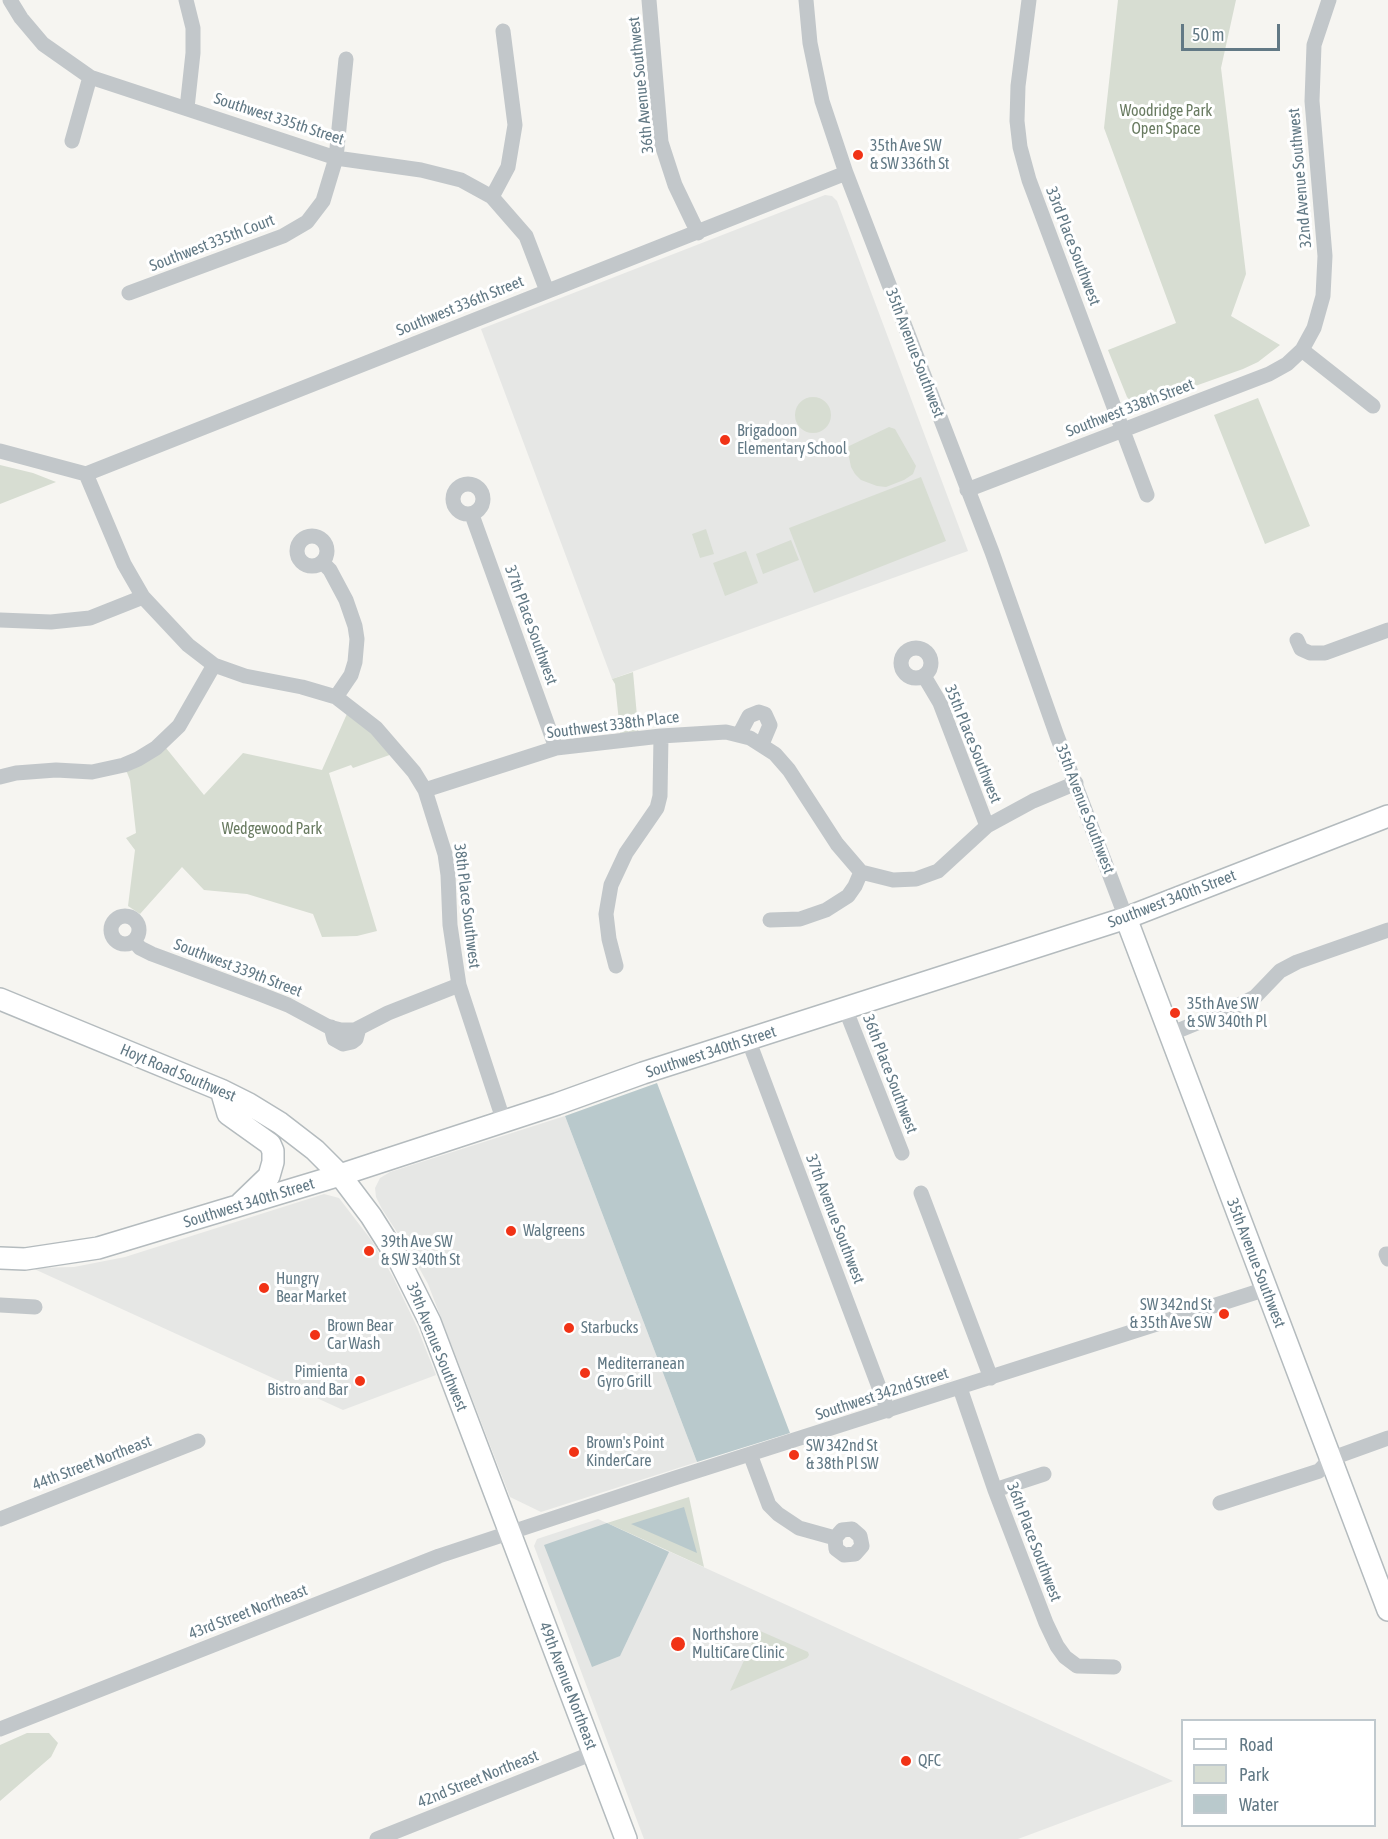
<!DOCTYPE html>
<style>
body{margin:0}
#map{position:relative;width:1388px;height:1839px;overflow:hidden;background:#f6f5f1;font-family:"Asap Condensed",sans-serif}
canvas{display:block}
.legend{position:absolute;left:1181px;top:1719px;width:195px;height:108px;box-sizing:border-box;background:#fff;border:2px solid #c0c9ce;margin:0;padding:8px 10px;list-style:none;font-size:18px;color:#627985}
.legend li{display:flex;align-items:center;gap:12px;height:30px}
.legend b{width:30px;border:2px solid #c0c9ce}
.scale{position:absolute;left:1181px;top:24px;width:99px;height:27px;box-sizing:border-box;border:3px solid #627985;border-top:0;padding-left:8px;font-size:18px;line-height:21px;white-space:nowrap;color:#627985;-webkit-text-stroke:4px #fff;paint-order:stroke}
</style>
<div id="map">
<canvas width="1388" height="1839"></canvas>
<ul class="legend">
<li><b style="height:8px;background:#fff"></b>Road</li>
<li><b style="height:16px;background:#d7ddd2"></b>Park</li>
<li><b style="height:16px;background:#b9c9cc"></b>Water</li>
</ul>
<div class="scale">50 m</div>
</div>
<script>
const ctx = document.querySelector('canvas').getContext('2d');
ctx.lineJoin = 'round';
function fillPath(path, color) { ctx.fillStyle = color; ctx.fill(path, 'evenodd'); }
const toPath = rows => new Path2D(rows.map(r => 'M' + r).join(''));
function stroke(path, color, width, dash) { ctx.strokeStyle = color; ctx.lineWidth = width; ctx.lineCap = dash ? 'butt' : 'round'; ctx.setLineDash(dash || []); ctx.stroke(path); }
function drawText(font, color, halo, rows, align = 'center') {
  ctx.font = font + ' "Asap Condensed",sans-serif'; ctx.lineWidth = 6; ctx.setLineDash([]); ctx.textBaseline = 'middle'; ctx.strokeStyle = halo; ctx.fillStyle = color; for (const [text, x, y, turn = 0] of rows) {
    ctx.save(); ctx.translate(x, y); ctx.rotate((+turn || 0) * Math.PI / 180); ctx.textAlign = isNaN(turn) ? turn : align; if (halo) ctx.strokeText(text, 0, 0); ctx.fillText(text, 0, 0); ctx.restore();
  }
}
fillPath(toPath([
 [825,195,832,196,837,201,968,551,612,679,481,329],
 [565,1116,697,1462,541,1512,510,1497,428,1284,413,1257,382,1209,376,1197,375,1188,380,1178,390,1172],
 [324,1194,339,1198,372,1241,393,1277,417,1327,436,1375,343,1410,32,1268,74,1267,125,1257],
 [598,1519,1173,1781,1018,1839,644,1839,534,1546,537,1539]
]), '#e6e7e5');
fillPath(toPath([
 [1118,0,1236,0,1221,68,1246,274,1231,316,1280,345,1258,362,1243,369,1139,406,1134,405,1127,397,1108,350,1176,323,1104,128],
 '795 415a18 18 0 1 1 36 0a18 18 0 1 1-36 0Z',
 [1258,398,1310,526,1265,544,1214,415],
 [889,427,895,429,916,466,913,474,904,480,886,487,877,486,861,480,855,474,851,467,847,447],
 [0,465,33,473,56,482,0,504],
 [921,477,946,541,814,593,789,528],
 [706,529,714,554,700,558,692,534],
 [791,540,799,560,763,574,756,554],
 [746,551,758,583,725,596,713,563],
 [633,672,639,738,621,740,615,684,612,679],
 [350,707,398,752,353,768,351,765,329,773,377,931,357,936,322,937,313,914,247,894,204,890,182,867,140,914,128,906,135,850,126,838,136,833,130,780,124,765,162,743,204,795,243,753,322,770],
 [689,1497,704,1567,607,1523],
 [758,1630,808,1652,809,1655,807,1658,730,1691],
 [27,1733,49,1733,58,1743,51,1757,0,1801,0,1745]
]), '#d7ddd2');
fillPath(toPath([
 [657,1083,790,1433,697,1462,565,1116],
 [684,1507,697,1553,631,1524],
 [607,1523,669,1552,620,1656,592,1667,544,1545]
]), '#b9c9cc');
const secondary = toPath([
 [1126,918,1388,1610],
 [0,999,221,1090,249,1104,280,1123,315,1150,340,1175,371,1216,400,1262,430,1322,626,1839],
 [221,1090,228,1114,270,1144,273,1151,273,1162,269,1176,241,1203],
 [0,1258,25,1259,98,1248,340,1175,557,1104,643,1073,1126,918,1388,816]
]);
stroke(secondary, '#b4bbbe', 24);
stroke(toPath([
 [10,0,21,18,43,44,90,77,336,158,421,170,461,180,492,197,526,236,547,291],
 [186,0,193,28,193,53,187,108],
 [649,0,661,142,675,185,698,233],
 [806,0,810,43,822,101,846,173,992,552,1057,736,1126,918],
 [1029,0,1018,86,1017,121,1020,147,1029,180,1147,495],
 [72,141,90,77],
 [492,197,508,167,515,125,503,31],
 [129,293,283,236,307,222,323,201,336,158,346,59],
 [1302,350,1373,406],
 [0,451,86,474],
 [86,474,124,564,143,597,188,645,214,665,245,676,302,687,336,697,376,728,414,772,425,790,445,854,448,875,450,925,459,985,504,1122],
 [86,474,846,173],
 '453 499a15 15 0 1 1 30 0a15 15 0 1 1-30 0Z',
 [967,490,1269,374,1287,364,1302,350,1314,328,1323,296,1325,256,1312,101,1314,45,1329,0],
 [472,515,556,748],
 '297 551a15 15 0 1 1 30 0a15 15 0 1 1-30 0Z',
 [322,562,330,570,346,600,355,626,357,639,355,662,351,675,336,697],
 [0,620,51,622,90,618,143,597],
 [1297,640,1301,649,1310,653,1325,653,1388,630],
 '901 663a15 15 0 1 1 30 0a15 15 0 1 1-30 0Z',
 [924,676,940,703,987,826],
 [739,735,749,716,759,712,765,714,770,725,762,744],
 [0,777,16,773,56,770,92,772,124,765,138,759,156,748,179,726,214,665],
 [425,790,556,748,661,736,726,732,750,738,775,754,789,770,837,844,861,872],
 '111 930a14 14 0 1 1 28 0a14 14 0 1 1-28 0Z',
 [770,920,800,919,826,910,848,896,855,886,861,872,893,880,916,879,938,871,987,826,1033,801,1076,783],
 [134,941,140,948,152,954,260,994,288,1005,329,1027,341,1030,355,1030,388,1013,459,985],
 [616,966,609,939,606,914,611,885,626,853,657,808,660,796,661,736],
 [845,1008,902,1153],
 [331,1027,334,1039,343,1044,352,1042,356,1039,359,1028],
 [1170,1034,1231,1009,1255,997,1280,971,1297,962,1388,930],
 [748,1039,888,1411],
 [921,1193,991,1378],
 [1388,1254,1386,1254,1388,1259],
 [0,1305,35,1307],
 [960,1388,995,1490,1046,1623,1057,1646,1065,1657,1077,1666,1114,1667],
 [750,1454,769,1505,778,1514,799,1528,835,1538,836,1549,844,1555,855,1554,862,1546,860,1536,852,1529,842,1530,835,1538],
 [995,1490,1044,1474],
 [1220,1503,1319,1471,1330,1459,1388,1438],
 [0,1519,198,1441],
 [0,1729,439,1556,675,1478,1266,1289],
 [377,1839,593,1753]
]), '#c2c7ca', 15);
stroke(secondary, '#fff', 21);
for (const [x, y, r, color] of [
 [858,155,6,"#f13316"],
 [725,440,6,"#f13316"],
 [1175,1013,6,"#f13316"],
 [511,1231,6,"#f13316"],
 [369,1251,6,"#f13316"],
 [264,1288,6,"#f13316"],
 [1224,1314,6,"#f13316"],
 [569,1328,6,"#f13316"],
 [315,1335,6,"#f13316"],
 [585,1373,6,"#f13316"],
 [360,1381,6,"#f13316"],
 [574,1452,6,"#f13316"],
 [794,1455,6,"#f13316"],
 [678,1644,8,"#f13316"],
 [906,1761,6,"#f13316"]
]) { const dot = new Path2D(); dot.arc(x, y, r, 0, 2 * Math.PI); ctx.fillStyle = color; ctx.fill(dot); stroke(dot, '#fff', 2); }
drawText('16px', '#627985', '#fff', [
 ["36th Avenue Southwest",641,85,-96],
 ["Southwest 335th Street",279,119,18],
 ["32nd Avenue Southwest",1300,178,-95],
 ["Southwest 335th Court",212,243,-21],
 ["33rd Place Southwest",1073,246,69],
 ["Southwest 336th Street",460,306,-22],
 ["35th Avenue Southwest",915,353,69],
 ["Southwest 338th Street",1130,408,-21],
 ["37th Place Southwest",531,625,70],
 ["Southwest 338th Place",613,725,-7],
 ["35th Place Southwest",973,744,68],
 ["35th Avenue Southwest",1085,809,69],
 ["Southwest 340th Street",1172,899,-21],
 ["38th Place Southwest",467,906,83],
 ["Southwest 339th Street",238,968,21],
 ["Southwest 340th Street",711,1052,-18],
 ["Hoyt Road Southwest",178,1073,23],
 ["36th Place Southwest",890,1074,69],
 ["Southwest 340th Street",249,1203,-17],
 ["37th Avenue Southwest",835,1219,69],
 ["35th Avenue Southwest",1256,1263,69],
 ["39th Avenue Southwest",437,1347,68],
 ["Southwest 342nd Street",882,1394,-18],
 ["44th Street Northeast",92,1463,-21],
 ["36th Place Southwest",1034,1542,69],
 ["43rd Street Northeast",248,1612,-21],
 ["49th Avenue Northeast",568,1686,69],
 ["42nd Street Northeast",478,1779,-22]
]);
drawText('16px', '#697b61', '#fff', [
 ["Woodridge Park",1166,111],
 ["Open Space",1166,129],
 ["Wedgewood Park",272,829]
]);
drawText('16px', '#627985', '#fff', [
 ["35th Ave SW",870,146],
 ["& SW 336th St",870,164],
 ["Brigadoon",737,431],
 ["Elementary School",737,449],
 ["35th Ave SW",1187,1004],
 ["& SW 340th Pl",1187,1022],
 ["Walgreens",523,1231],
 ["39th Ave SW",381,1242],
 ["& SW 340th St",381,1260],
 ["Hungry",276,1279],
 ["Bear Market",276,1297],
 ["SW 342nd St",1212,1305,"right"],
 ["& 35th Ave SW",1212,1323,"right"],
 ["Brown Bear",327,1326],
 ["Car Wash",327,1344],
 ["Starbucks",581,1328],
 ["Mediterranean",597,1364],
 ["Gyro Grill",597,1382],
 ["Pimienta",348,1372,"right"],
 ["Bistro and Bar",348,1390,"right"],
 ["Brown's Point",586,1443],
 ["KinderCare",586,1461],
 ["SW 342nd St",806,1446],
 ["& 38th Pl SW",806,1464],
 ["Northshore",692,1635],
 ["MultiCare Clinic",692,1653],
 ["QFC",918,1761]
], 'left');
</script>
